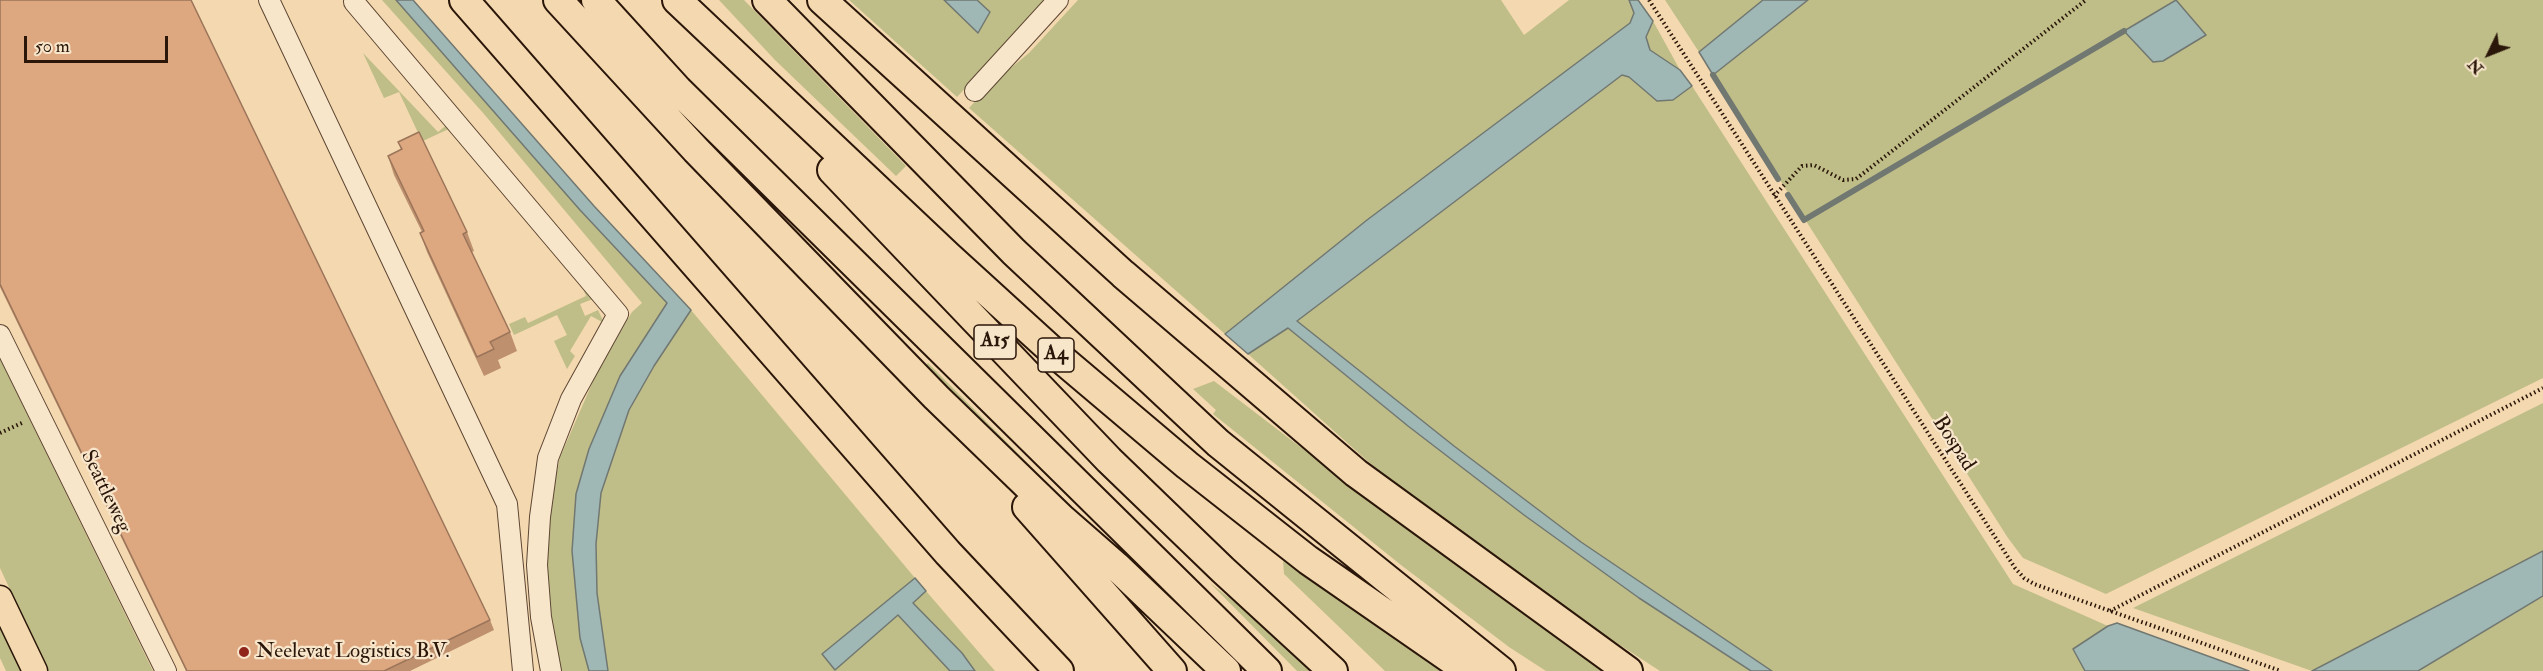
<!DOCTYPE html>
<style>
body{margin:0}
#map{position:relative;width:2543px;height:671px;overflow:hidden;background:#f4d8af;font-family:"IM FELL Double Pica",serif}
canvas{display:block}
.north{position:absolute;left:2459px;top:24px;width:60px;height:60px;-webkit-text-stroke:4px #f8e6cb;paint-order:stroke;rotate:227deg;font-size:16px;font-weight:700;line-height:24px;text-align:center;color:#2b160a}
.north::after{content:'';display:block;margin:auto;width:21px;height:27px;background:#2b160a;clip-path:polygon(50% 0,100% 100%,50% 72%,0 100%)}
.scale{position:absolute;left:24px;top:36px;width:144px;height:27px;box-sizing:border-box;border:3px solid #2b160a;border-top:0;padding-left:8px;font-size:18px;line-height:21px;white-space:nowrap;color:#2b160a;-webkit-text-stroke:4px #f8e6cb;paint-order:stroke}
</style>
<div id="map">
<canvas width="2543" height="671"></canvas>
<div class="north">N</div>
<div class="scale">50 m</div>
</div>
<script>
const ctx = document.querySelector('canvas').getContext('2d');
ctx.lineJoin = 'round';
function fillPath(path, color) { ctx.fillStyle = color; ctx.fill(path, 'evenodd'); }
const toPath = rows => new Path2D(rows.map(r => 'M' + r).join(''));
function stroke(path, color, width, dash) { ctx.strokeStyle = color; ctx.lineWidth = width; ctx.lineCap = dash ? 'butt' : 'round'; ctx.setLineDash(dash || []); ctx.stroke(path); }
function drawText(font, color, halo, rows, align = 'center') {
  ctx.font = font + ' "IM FELL Double Pica",serif'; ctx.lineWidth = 4.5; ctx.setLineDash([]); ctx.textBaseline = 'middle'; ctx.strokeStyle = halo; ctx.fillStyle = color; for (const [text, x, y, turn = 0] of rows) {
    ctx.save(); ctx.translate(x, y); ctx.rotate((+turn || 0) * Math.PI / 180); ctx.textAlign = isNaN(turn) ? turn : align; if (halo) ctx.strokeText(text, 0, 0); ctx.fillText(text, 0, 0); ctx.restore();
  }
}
fillPath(toPath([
 [382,0,396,0,580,210,667,303,620,376,589,449,576,494,580,638,589,671,561,671,552,625,547,564,552,497,560,457,598,370,632,312,642,303,484,114],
 [719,0,744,0,906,166,896,176,775,60],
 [849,0,944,0,978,33,990,12,977,0,1048,0,957,97],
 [1078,0,1501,0,1524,35,1569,0,1629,0,1634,13,1630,23,1367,220,1225,334,969,108,989,86,1029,53],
 [1665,0,1763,0,1699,52],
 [1808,0,2543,0,2543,378,2106,594,2023,558,2008,538,1713,75],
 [1653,21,1680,70,1650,50,1645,37],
 [363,53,438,132,449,123,453,127,410,147,420,137,399,92,384,98],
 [1622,75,1629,77,1657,101,1673,100,1692,86,2013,584,2108,626,2073,649,2085,671,1772,671,1581,542,1454,446,1296,321],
 [580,282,593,299,580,304,585,316,598,310,604,323,591,316,570,351,575,356,567,369,554,341,567,335,557,315,514,335,509,324,525,317,528,323,586,296],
 [691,310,915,578,822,654,835,670,926,591,995,671,608,671,597,593,596,544,601,493,629,410,654,366],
 [1288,328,1408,426,1524,515,1639,598,1751,671,1660,671,1534,589,1401,491,1248,354],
 [0,359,153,671,48,671,0,568],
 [928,363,1122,558,922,368],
 [1214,381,1426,543,1610,671,1546,671,1509,647,1401,565,1213,414,1216,410,1193,389],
 [2543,403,2543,551,2312,671,2133,608],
 [1283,561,1328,592,1441,671,1385,671,1284,574],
 [1210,583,1298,651,1321,671,1297,671],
 [2543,596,2543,671,2418,671],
 [0,624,23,671,6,671,0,658]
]), '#bfbe88');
const water = toPath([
 [396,0,413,0,594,206,691,310,654,366,629,410,601,493,596,544,597,593,608,671,589,671,580,638,572,551,576,494,589,449,620,376,667,303,580,210,396,0],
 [944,0,977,0,990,12,978,33,944,0],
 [1629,0,1638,0,1653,21,1646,37,1650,50,1680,70,1692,86,1673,100,1657,101,1629,77,1622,75,1297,321,1454,446,1581,542,1772,671,1751,671,1639,598,1524,515,1408,426,1288,328,1248,354,1225,334,1367,220,1630,23,1634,13,1629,0],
 [1763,0,1808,0,1713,75,1699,52,1763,0],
 [2176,0,2206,35,2163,61,2153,62,2124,31,2176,0],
 [2543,551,2543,596,2418,671,2312,671,2543,551],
 [915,578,926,591,913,603,962,653,975,671,950,671,898,615,835,670,822,654,915,578],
 [2117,623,2249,671,2085,671,2073,649,2108,626,2117,623]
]);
fillPath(water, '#9fb8b5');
stroke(water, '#717771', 1.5);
stroke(toPath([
 [1713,75,1778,179],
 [1788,195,1804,220,2124,31]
]), '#717771', 6);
const minor = toPath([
 [269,0,507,504,523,671],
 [354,2,618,314,571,399,548,458,540,517,537,565,541,617,551,671],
 [975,91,1058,0],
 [0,335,166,671]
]);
const major = toPath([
 [0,598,35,671]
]);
const highway = toPath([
 [464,0,948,553,1059,671],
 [558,0,696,150,936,397,1061,518,1116,566,1226,671],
 [596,0,678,90,1267,671],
 [677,0,948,256,1058,356,1187,465,1308,560,1468,671],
 [767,0,1014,252,1218,443,1501,671],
 [822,0,1123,274,1356,473,1628,671],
 [832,170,1109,460,1223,570,1333,671],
 [1027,507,1172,671]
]);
stroke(minor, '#5d4633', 22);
stroke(major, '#2b160a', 27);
stroke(highway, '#2b160a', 32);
stroke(toPath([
 [1649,0,2015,568,2024,578,2034,584,2281,671],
 [1774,196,1802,166,1814,165,1843,180,1856,179,2086,0],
 [0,433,24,422],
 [2110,611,2543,388]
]), '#2b160a', 4, [1.5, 3]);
stroke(minor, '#f8e6cb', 20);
stroke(major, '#f4d8af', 24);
stroke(highway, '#f4d8af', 28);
fillPath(toPath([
 [0,0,490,620,494,630,410,671,186,671,0,287],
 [398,142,467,232,474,251,472,252,510,332,517,351,498,360,501,368,484,376,427,252,420,233,422,232,394,175,388,156,401,150]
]), '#be906e');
const building = toPath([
 [0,0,191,0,490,620,384,671,187,671,0,284,0,0],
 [419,132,467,232,463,234,510,332,490,342,494,349,477,357,420,233,424,231,388,156,402,149,398,142,419,132]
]);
fillPath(building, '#dda780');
stroke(building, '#9b755a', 1.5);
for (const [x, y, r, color] of [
 [244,652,6,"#8f2418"]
]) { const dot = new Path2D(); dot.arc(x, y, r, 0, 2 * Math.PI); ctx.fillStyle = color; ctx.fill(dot); stroke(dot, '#f8e6cb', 2); }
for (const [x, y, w] of [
 [995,342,42],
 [1056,355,36]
]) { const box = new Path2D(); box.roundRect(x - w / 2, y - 17, w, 34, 4.5); ctx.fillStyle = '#f8e6cb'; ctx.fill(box); stroke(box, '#2b160a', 1.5); }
drawText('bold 20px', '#2b160a', null, [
 ["A15",995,342],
 ["A4",1056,355]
]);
drawText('21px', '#2b160a', '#f8e6cb', [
 ["Bospad",1953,444,57],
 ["Seattleweg",105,492,64]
]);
drawText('21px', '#2b160a', '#f8e6cb', [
 ["Neelevat Logistics B.V.",256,652]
], 'left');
</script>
